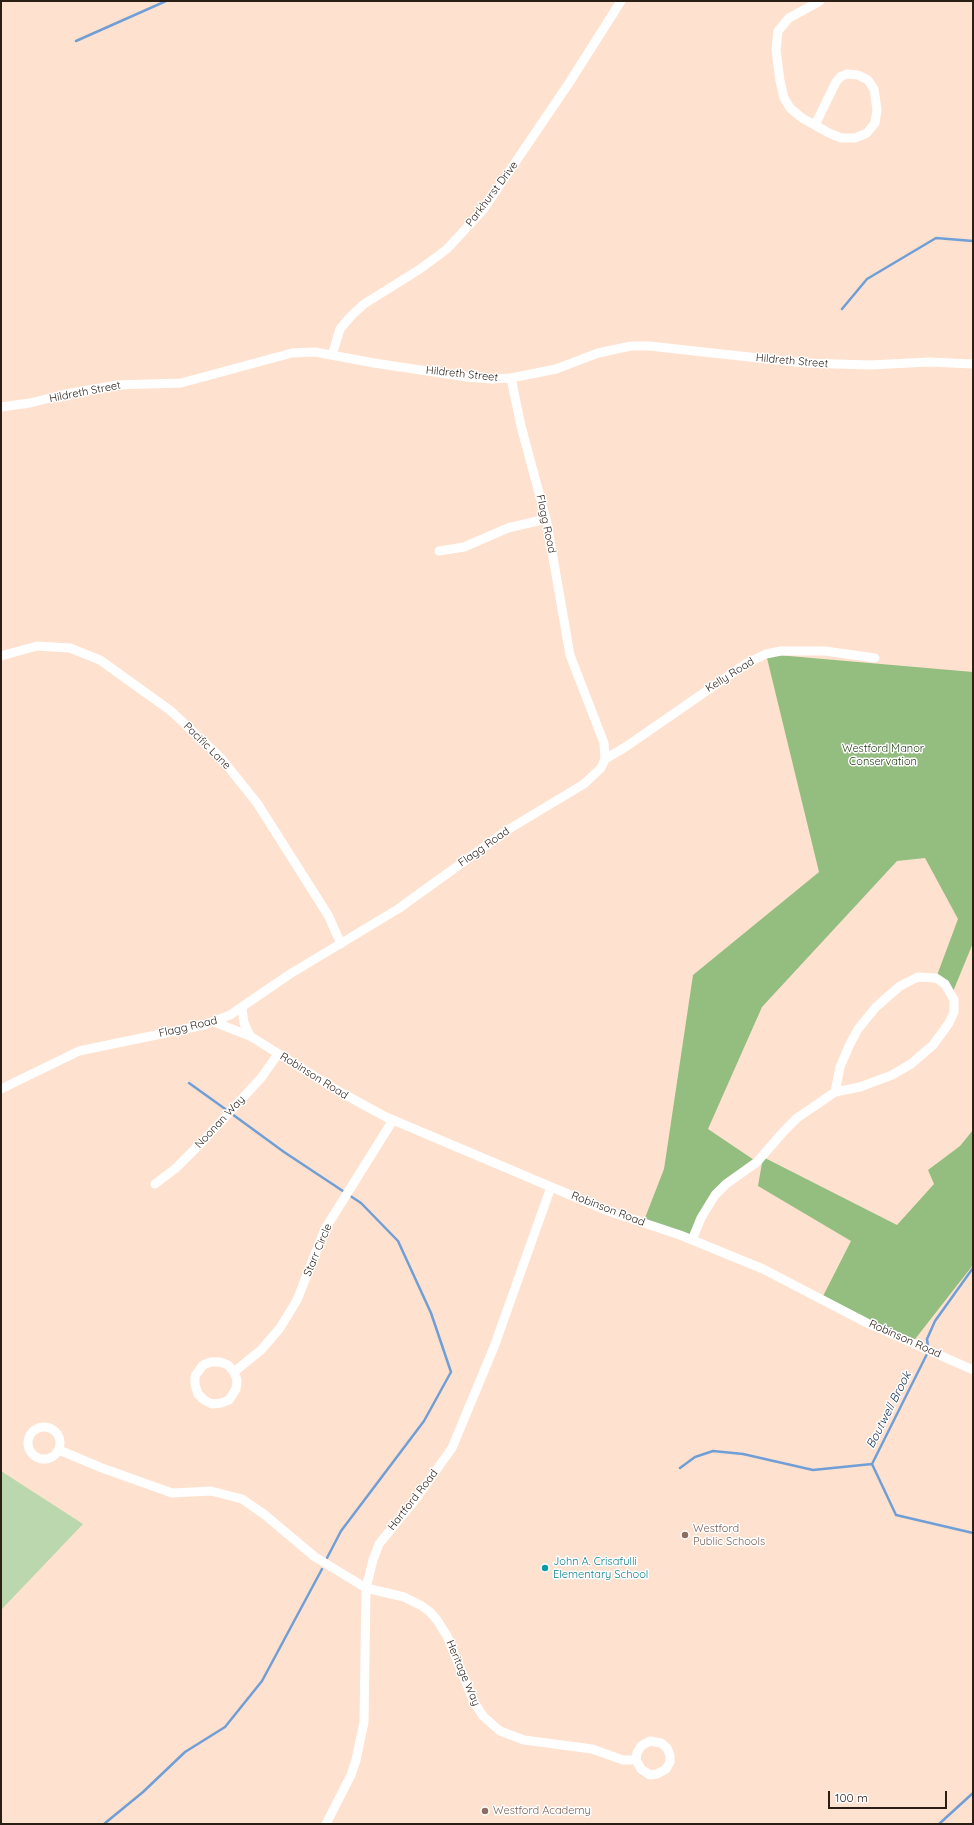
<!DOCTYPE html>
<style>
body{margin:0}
#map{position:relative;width:974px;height:1825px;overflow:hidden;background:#fee2cf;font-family:Quicksand,sans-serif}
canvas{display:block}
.frame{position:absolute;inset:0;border:2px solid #2a1e15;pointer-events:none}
.scale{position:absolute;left:828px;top:1791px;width:119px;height:18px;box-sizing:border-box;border:2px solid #2a1e15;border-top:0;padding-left:5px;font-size:12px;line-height:14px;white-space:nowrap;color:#2a1e15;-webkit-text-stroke:3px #fff;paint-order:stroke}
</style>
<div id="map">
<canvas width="974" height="1825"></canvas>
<div class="frame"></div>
<div class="scale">100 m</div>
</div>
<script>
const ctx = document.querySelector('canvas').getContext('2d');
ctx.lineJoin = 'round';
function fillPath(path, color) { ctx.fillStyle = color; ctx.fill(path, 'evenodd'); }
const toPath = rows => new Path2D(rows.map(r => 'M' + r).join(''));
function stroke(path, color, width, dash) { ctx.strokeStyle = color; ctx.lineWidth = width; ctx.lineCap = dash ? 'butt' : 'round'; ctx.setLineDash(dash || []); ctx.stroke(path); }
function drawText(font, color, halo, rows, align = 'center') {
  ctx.font = font + ' Quicksand,sans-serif'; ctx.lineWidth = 3; ctx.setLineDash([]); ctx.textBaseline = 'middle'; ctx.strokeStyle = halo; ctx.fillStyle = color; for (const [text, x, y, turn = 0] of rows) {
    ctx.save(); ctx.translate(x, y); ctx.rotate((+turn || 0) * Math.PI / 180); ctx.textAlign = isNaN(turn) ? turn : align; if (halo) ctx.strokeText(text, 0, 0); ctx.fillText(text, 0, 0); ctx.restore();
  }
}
fillPath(toPath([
 [1,1471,83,1524,1,1610]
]), '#bad7ad');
fillPath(toPath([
 [766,654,973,672,973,943,952,994,936,978,958,919,925,858,897,861,762,1007,708,1129,757,1162,712,1200,692,1240,643,1223,664,1169,693,975,819,872],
 [973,1130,973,1265,912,1343,821,1300,851,1241,758,1186,763,1157,897,1225,934,1184,928,1170,960,1146]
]), '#93be80');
stroke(toPath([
 [76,41,166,1],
 [842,309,867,279,936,238,973,241],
 [189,1083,228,1111],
 [232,1114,284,1152,361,1203,398,1241,431,1313,451,1372,424,1421,341,1531,327,1558],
 [928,1347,927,1339,935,1321,973,1268],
 [928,1352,872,1464,896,1515,973,1533],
 [680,1468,695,1457,713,1451,743,1454,813,1470,872,1464],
 [104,1824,143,1792,185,1752,225,1727,262,1681,322,1569],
 [939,1824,973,1793]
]), '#709ed6', 2.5);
stroke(toPath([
 [815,125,836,82,840,77,847,74,858,75,868,80,874,89,877,110,875,123,867,133,855,138,841,138,829,133,802,118,790,108,784,98,780,81,776,50,778,31,789,18,820,1],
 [332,355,340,329,351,316,364,304,420,269,447,249,483,210,569,83,621,1],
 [1,407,30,403,66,394,117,385,181,383,292,353,315,352,374,363,467,377,492,379,511,378,556,369,598,353,631,346,649,346,804,363,870,365,929,362,973,364],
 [439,551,464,547,508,528,546,519],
 [1,656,37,646,70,648,100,660,171,711,221,758,257,803,328,915,341,944],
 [605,759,624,748,747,663,766,654,781,651,825,651,875,658],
 [242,1008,244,1023,250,1036],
 [214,1022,250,1036,340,1092,386,1117,608,1211,680,1235,763,1269,867,1323,973,1370],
 [1,1089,79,1051,204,1025,230,1015,290,974,398,909,509,829,584,784,601,768,605,759,604,743,570,655,547,523,521,426,511,378],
 [155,1184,176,1168,203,1141,261,1078,278,1054],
 [692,1240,701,1218,715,1195,726,1184,757,1162,784,1131,797,1118,835,1092,860,1087,892,1075,911,1064,933,1045,949,1023,954,1012,954,1000,945,984,936,978,918,977,900,986,876,1007,858,1029,850,1044,840,1067,835,1092],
 [234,1372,237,1380,236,1389,229,1400,221,1403,212,1404,204,1400,198,1394,195,1385,195,1376,203,1365,211,1362,220,1362,228,1365,234,1372,261,1350,280,1328,297,1300,325,1229,393,1120],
 '28 1443a16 16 0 1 1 32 0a16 16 0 1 1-32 0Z',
 [59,1450,102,1468,172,1493,211,1491,242,1499,265,1515,315,1557,366,1588,404,1597,422,1606,430,1612,437,1620,447,1636,474,1702,483,1716,500,1731,524,1740,592,1749,623,1760,636,1760,641,1769,650,1775,657,1774,666,1769,670,1762,670,1755,667,1748,661,1743,650,1741,641,1746,637,1753,636,1760],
 [326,1824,351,1775,356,1760,364,1722,366,1588,373,1560,379,1544,415,1500,452,1448,494,1347,551,1187]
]), '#fff', 9);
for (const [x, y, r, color] of [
 [685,1535,4,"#8d6e63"],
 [545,1568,4,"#0f9aa8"],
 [485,1811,4,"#8d6e63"]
]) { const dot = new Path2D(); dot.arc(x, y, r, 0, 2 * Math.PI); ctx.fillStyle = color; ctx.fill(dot); stroke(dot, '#fff', 1.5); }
drawText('11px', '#2a1e15', '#fff', [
 ["Parkhurst Drive",492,194,-53],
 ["Hildreth Street",792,361,5],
 ["Hildreth Street",462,374,6],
 ["Hildreth Street",85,392,-11],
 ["Flagg Road",546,524,78],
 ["Kelly Road",730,675,-32],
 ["Pacific Lane",207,746,45],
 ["Flagg Road",484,847,-35],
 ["Flagg Road",188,1027,-13],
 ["Robinson Road",314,1076,32],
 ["Noonan Way",220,1122,-47],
 ["Robinson Road",608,1209,21],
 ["Starr Circle",318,1250,-67],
 ["Robinson Road",905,1339,24],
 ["Hartford Road",413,1500,-52],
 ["Heritage Way",463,1673,67]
]);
drawText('11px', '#1e3a0f', '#fff', [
 ["Westford Manor",883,749],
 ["Conservation",883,762]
]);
drawText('11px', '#785e54', '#fff', [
 ["Westford",693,1529],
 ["Public Schools",693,1542],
 ["Westford Academy",493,1811]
], 'left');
drawText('11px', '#0d838f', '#fff', [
 ["John A. Crisafulli",553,1562],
 ["Elementary School",553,1575]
], 'left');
drawText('italic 12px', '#0c2c51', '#fff', [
 ["Boutwell Brook",889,1410,-63]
]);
</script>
